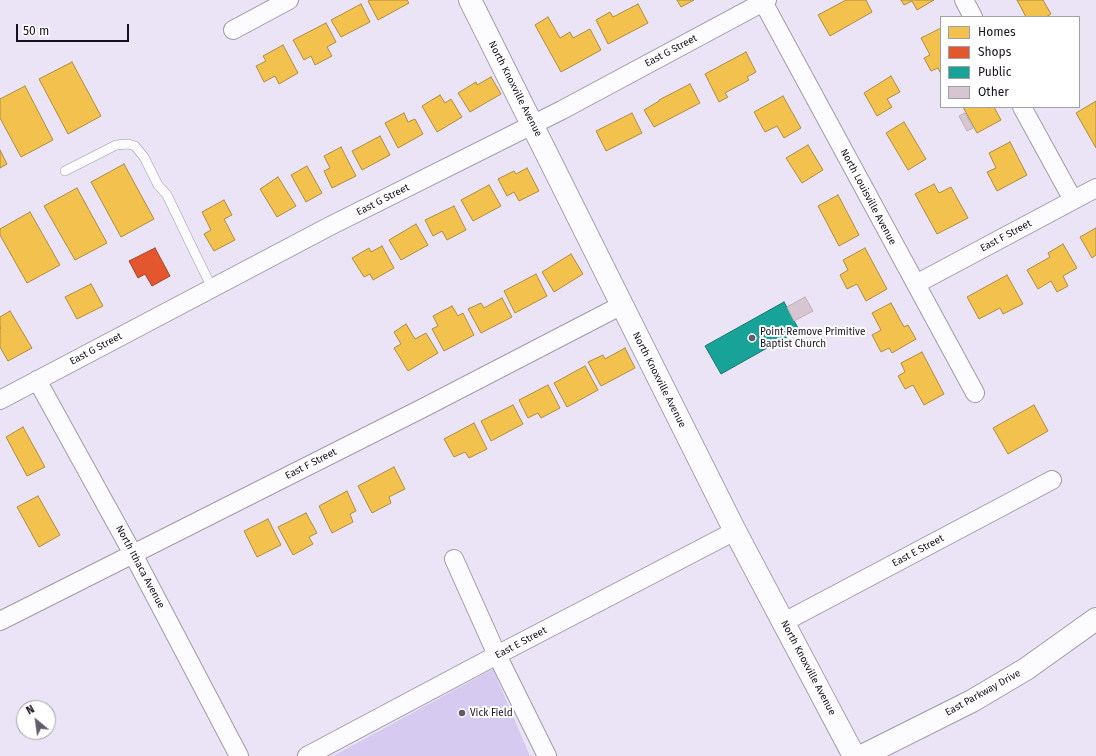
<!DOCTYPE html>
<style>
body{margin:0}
#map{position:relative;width:1096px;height:756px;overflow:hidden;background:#eae4f6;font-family:"Fira Sans",sans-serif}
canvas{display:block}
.legend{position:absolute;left:940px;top:16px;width:140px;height:92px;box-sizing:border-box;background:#fff;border:1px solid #a2a0a5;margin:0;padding:5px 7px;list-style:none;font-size:12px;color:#17111f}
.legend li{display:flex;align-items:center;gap:8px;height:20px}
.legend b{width:20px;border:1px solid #a2a0a5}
.north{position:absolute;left:16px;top:700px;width:40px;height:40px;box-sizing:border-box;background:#fff;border:1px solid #a2a0a5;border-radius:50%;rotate:331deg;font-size:11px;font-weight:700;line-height:16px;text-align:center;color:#17111f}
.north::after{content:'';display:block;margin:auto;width:14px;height:18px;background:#615b6a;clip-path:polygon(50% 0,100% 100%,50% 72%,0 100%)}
.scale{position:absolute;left:16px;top:24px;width:113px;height:18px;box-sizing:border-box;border:2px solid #17111f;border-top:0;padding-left:5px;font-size:12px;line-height:14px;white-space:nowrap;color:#17111f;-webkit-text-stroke:3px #fff;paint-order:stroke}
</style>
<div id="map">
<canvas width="1096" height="756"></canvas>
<ul class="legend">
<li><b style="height:11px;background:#f2c14e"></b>Homes</li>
<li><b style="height:11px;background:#e4572e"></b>Shops</li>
<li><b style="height:11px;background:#17a398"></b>Public</li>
<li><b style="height:11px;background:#d7c6d2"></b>Other</li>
</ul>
<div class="north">N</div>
<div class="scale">50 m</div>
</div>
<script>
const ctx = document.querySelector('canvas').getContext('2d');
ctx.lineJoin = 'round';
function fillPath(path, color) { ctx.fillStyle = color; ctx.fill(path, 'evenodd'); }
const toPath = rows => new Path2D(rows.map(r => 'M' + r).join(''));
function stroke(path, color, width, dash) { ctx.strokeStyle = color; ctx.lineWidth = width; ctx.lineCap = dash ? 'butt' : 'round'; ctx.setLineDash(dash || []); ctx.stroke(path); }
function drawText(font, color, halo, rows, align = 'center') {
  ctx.font = font + ' "Fira Sans",sans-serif'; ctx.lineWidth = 4; ctx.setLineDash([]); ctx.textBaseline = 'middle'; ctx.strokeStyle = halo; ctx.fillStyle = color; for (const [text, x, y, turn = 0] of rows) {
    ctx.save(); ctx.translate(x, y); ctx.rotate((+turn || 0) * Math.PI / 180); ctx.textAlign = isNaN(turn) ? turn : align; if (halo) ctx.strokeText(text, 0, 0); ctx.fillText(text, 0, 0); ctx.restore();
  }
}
fillPath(toPath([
 [493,669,530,756,333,756]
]), '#d7caf0');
const homes = toPath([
 [370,0,407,0,409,3,378,20,368,1,370,0],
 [677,0,694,0,681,7,677,0],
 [846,0,866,0,872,12,830,36,818,15,846,0],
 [901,0,934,0,917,10,912,1,904,5,901,0],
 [1017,0,1043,0,1051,14,1046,17,1026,17,1017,0],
 [361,4,370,22,341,37,331,20,361,4],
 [638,4,648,23,608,44,596,20,610,12,613,17,638,4],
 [548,17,560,38,570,32,573,38,590,29,601,50,561,72,535,25,548,17],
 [326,23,336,42,327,47,332,56,315,65,311,56,304,60,293,40,326,23],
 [941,28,941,74,938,68,931,71,924,58,930,55,921,38,941,28],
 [283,45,298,73,279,84,275,76,264,82,256,66,266,61,263,56,283,45],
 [746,52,756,72,747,77,749,80,725,93,728,97,719,102,705,74,746,52],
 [72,62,101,116,68,134,39,79,72,62],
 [891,76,900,92,887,99,892,107,877,116,864,93,891,76],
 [491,77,501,94,470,112,458,93,476,82,477,85,491,77],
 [690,84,700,103,654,127,644,110,659,101,659,100,690,84],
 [25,86,53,140,21,157,0,118,0,99,25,86],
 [440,95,445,103,451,99,462,117,437,132,422,106,440,95],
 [783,96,801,128,784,138,777,126,765,132,754,112,783,96],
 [1096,101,1096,148,1076,113,1096,101],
 [963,107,988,107,988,108,994,107,1001,120,977,133,963,107],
 [404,113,408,122,415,119,423,134,398,148,385,123,404,113],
 [632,113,642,133,606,151,596,131,632,113],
 [904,122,926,159,908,170,886,133,904,122],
 [380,136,390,155,362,170,352,151,380,136],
 [1010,142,1027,175,997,191,987,172,996,168,989,153,1010,142],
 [808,145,823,170,802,183,786,158,808,145],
 [341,147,356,176,332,188,324,171,330,168,324,156,341,147],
 [0,150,7,164,0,168,0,150],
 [124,164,154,219,121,237,91,182,124,164],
 [307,166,322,193,306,202,291,175,307,166],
 [527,168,539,191,519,201,514,192,507,196,498,179,514,171,516,174,527,168],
 [278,177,296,206,277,217,260,189,278,177],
 [934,184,939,193,951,187,968,218,937,234,915,194,934,184],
 [489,185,501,206,473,221,461,200,489,185],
 [77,188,107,243,75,260,44,206,77,188],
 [838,195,859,235,839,246,818,206,838,195],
 [224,200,232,215,224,219,235,240,214,251,204,234,211,230,202,212,224,200],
 [454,206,466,230,447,240,442,231,433,236,425,220,454,206],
 [30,212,60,265,27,283,0,235,0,229,30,212],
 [416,224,428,245,401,260,389,240,416,224],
 [1096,228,1096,255,1092,258,1080,237,1096,228],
 [1063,244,1077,268,1063,276,1068,286,1057,292,1051,281,1038,289,1027,270,1050,257,1048,253,1063,244],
 [382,246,394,268,373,280,370,274,364,277,352,258,369,248,371,252,382,246],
 [865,248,887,289,866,301,857,284,847,289,840,275,848,270,843,260,865,248],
 [571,254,583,274,554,292,542,272,571,254],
 [536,274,547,296,515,313,504,291,536,274],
 [1007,275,1023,304,1003,314,1000,308,979,319,967,297,1007,275],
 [91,284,103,306,77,319,65,297,91,284],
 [502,298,512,317,481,333,468,309,481,303,484,308,502,298],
 [891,303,904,327,908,325,916,339,892,353,889,348,881,352,872,335,881,330,872,313,891,303],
 [452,306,458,316,463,313,474,335,444,351,432,329,438,326,433,316,452,306],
 [10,311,32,348,8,361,0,347,0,329,1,328,0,326,0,317,10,311],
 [406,324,415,339,426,333,438,353,408,371,394,348,401,344,394,332,406,324],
 [625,348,635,368,601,386,588,362,603,355,605,359,625,348],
 [922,352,944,394,924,405,913,385,905,389,898,376,905,372,901,363,922,352],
 [585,366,598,390,567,407,554,383,585,366],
 [548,385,560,408,541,418,538,413,528,418,519,400,548,385],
 [513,405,523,424,491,441,481,421,513,405],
 [1034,405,1048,431,1008,454,993,428,1034,405],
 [474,423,487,449,469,458,465,452,454,457,444,439,474,423],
 [23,427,45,467,27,476,6,437,23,427],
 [394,467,405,489,389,497,391,503,372,513,358,486,394,467],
 [347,491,356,511,350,514,353,522,332,533,319,506,347,491],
 [38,496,60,535,39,547,17,507,38,496],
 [306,513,317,533,309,537,313,544,293,555,278,527,306,513],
 [268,519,281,545,257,557,244,531,268,519]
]);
fillPath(homes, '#f2c14e');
stroke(homes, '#b08c40', 1);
const shops = toPath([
 [155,248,170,276,152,286,145,274,138,278,129,261,155,248]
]);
fillPath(shops, '#e4572e');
stroke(shops, '#a6422a', 1);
const public = toPath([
 [784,302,799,330,721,374,705,346,784,302]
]);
fillPath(public, '#17a398');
stroke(public, '#177774', 1);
const building = toPath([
 [965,113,973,128,967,131,959,116,965,113],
 [805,297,813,311,794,321,787,307,805,297]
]);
fillPath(building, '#d7c6d2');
stroke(building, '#bbb0ba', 1);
const service = toPath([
 [65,171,116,145,128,144,135,146,144,157,158,185,167,195,190,243,212,288]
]);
const minor = toPath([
 [762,0,975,393],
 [964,0,973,17],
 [233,30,289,0],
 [1022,107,1073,200],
 [916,284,1096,188],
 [37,380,133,554,239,756],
 [0,400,330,226,562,110,767,0],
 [454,559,497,655,547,756],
 [0,621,425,407,622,305],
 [784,622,1052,480],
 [307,756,497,655,735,531]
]);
const tertiary = toPath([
 [470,0,622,305,735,531,854,756]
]);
const secondary = toPath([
 [862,756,972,701,1026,669,1096,619]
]);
stroke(service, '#a09aaa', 10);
stroke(minor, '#a09aaa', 20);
stroke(tertiary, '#a09aaa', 24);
stroke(secondary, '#a09aaa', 24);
stroke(service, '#fcfbfe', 9);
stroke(minor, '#fcfbfe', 18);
stroke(tertiary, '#fcfbfe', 22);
stroke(secondary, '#fcfbfe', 22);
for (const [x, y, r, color] of [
 [752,338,4,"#615b6a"],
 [462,713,4,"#615b6a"]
]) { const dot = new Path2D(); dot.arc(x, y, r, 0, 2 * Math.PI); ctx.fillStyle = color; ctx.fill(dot); stroke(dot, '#fff', 1.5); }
drawText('10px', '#17111f', '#fff', [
 ["East G Street",671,51,-28],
 ["North Knoxville Avenue",515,89,63],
 ["North Louisville Avenue",868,197,62],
 ["East G Street",383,200,-27],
 ["East F Street",1006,236,-28],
 ["East G Street",96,349,-28],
 ["North Knoxville Avenue",659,380,63],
 ["East F Street",311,464,-27],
 ["East E Street",918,551,-28],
 ["North Ithaca Avenue",140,567,62],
 ["East E Street",521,643,-28],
 ["North Knoxville Avenue",808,668,62],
 ["East Parkway Drive",983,693,-29]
]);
drawText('10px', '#17111f', '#fff', [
 ["Point Remove Primitive",760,332],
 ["Baptist Church",760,344],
 ["Vick Field",470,713]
], 'left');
</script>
